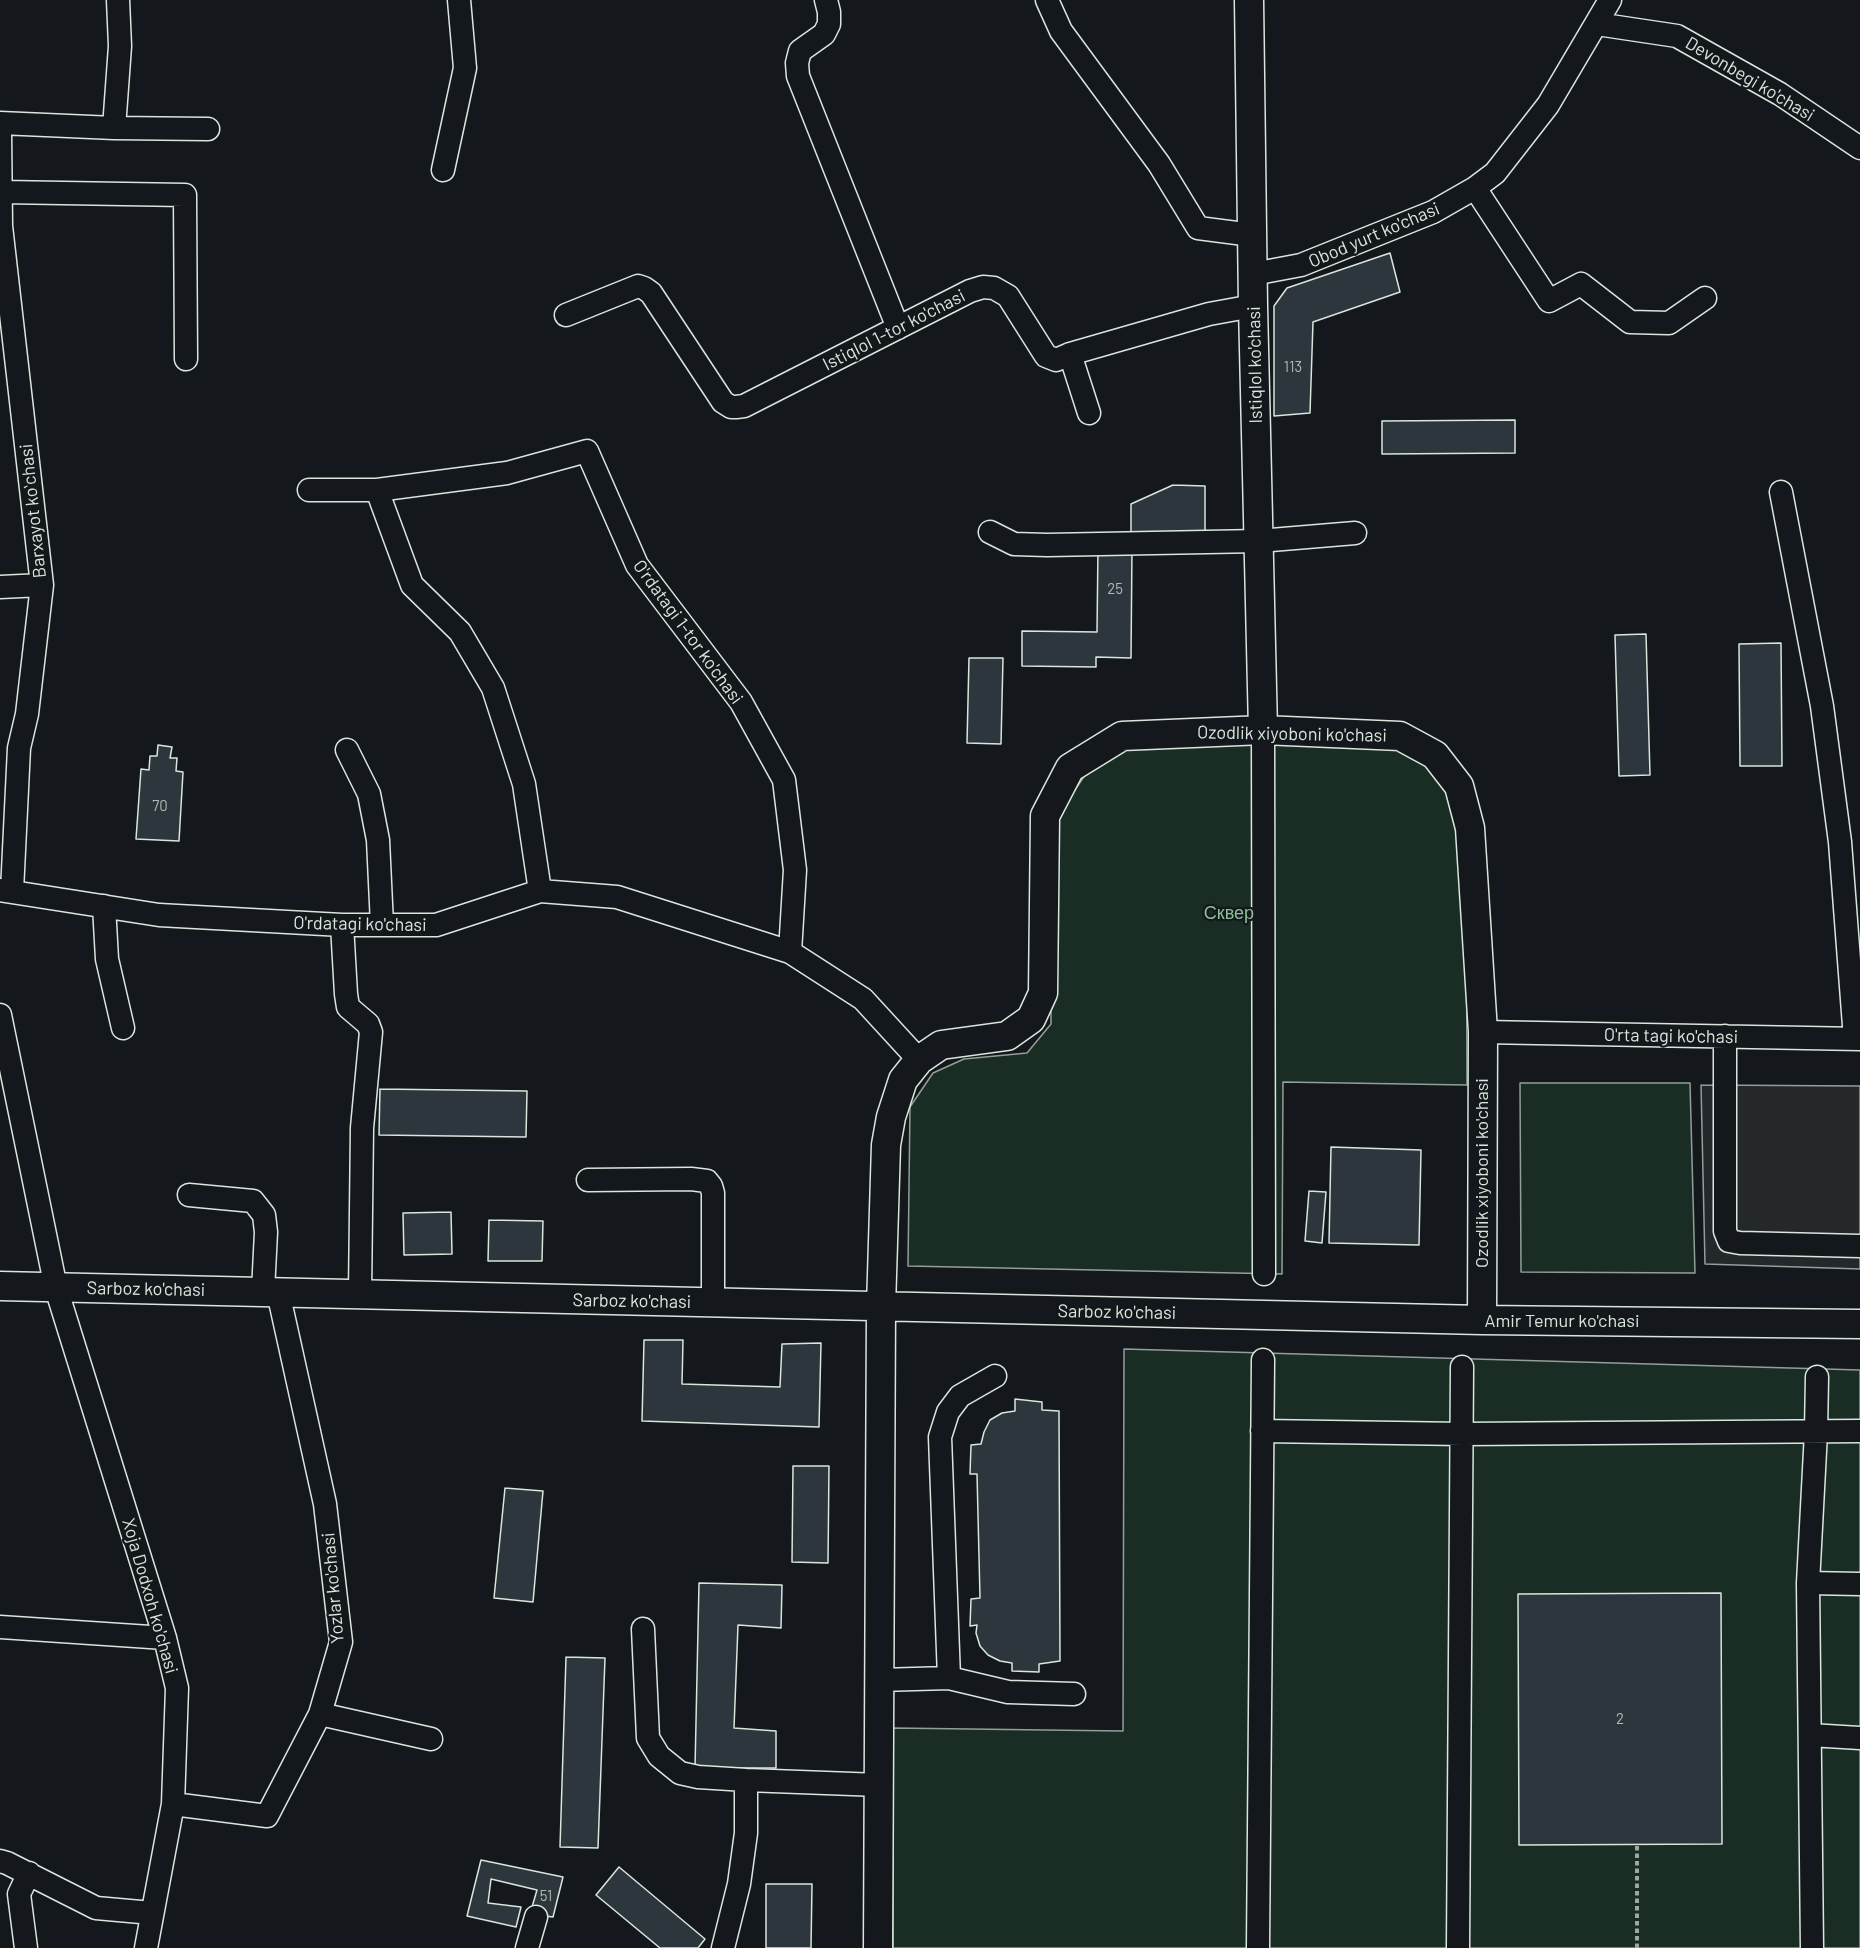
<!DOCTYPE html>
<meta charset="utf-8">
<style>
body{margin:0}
canvas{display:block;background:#14181c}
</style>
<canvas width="1860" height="1948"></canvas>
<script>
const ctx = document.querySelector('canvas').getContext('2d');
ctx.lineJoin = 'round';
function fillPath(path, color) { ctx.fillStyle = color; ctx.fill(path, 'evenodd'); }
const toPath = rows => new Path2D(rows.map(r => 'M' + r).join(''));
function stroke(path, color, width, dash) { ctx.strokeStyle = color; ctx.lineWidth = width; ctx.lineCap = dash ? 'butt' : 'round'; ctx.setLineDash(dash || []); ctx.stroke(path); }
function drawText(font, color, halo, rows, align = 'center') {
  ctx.font = font + ' Barlow,sans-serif'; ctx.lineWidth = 4.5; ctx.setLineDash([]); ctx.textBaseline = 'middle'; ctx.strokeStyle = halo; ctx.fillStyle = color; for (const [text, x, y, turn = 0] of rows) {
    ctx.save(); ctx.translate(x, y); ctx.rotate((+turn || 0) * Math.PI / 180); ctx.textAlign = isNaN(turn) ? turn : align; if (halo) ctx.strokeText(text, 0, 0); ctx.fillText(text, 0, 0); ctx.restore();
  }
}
const green = toPath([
 [1165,732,1396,742,1440,769,1466,834,1467,1085,1283,1082,1282,1274,908,1266,910,1107,933,1073,964,1059,1027,1053,1051,1024,1051,825,1096,759,1165,732],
 [1520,1083,1690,1083,1695,1273,1521,1272,1520,1083],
 [1124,1349,1860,1370,1860,1948,893,1948,893,1728,1123,1731,1124,1349]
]);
fillPath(green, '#1a2d24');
stroke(green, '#939e99', 1.5);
const parking = toPath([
 [1701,1085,1860,1086,1860,1269,1705,1264,1701,1085]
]);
fillPath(parking, '#24282b');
stroke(parking, '#939e99', 1.5);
const building = toPath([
 [1390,253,1400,292,1313,322,1310,413,1274,416,1274,306,1287,288,1390,253],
 [1515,420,1515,453,1382,454,1382,421,1515,420],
 [1173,485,1205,486,1205,534,1131,533,1131,504,1173,485],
 [1098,547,1132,548,1131,658,1096,657,1096,667,1022,666,1022,631,1097,632,1098,547],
 [1646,634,1650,775,1619,776,1615,635,1646,634],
 [1781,643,1782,766,1740,766,1739,644,1781,643],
 [969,658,1003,658,1001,744,967,743,969,658],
 [158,745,172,747,170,758,177,758,176,771,183,772,179,841,136,839,141,769,149,770,150,756,157,756,158,745],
 [380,1089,527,1091,526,1137,379,1135,380,1089],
 [1331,1147,1421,1150,1419,1245,1329,1243,1331,1147],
 [1309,1191,1326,1192,1322,1243,1305,1241,1309,1191],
 [451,1212,452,1254,404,1255,403,1213,451,1212],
 [489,1220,543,1221,542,1261,488,1261,489,1220],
 [644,1340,683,1340,682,1384,780,1387,782,1344,821,1343,819,1427,642,1421,644,1340],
 [1015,1399,1042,1402,1042,1410,1059,1411,1060,1661,1039,1664,1039,1672,1012,1671,1012,1663,1000,1661,988,1655,980,1646,976,1633,977,1625,970,1626,971,1599,980,1598,977,1474,970,1474,971,1445,981,1444,984,1432,990,1420,1002,1413,1015,1411,1015,1399],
 [793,1466,829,1466,828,1563,792,1562,793,1466],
 [505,1488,543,1491,533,1602,494,1598,505,1488],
 [699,1583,782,1585,781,1628,738,1625,734,1728,776,1731,776,1768,695,1768,699,1583],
 [1721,1593,1722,1844,1519,1845,1518,1594,1721,1593],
 [566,1657,605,1658,598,1848,560,1847,566,1657],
 [481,1860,563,1877,553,1917,530,1914,537,1890,491,1879,488,1903,521,1907,516,1927,467,1916,481,1860],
 [619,1867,705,1939,698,1948,660,1948,596,1895,619,1867],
 [766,1884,812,1884,811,1948,766,1948,766,1884]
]);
fillPath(building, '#2c363c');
stroke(building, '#d8e6dc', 1.5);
const minor = toPath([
 [826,0,829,12,829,24,824,34,800,51,797,63,798,76,898,328],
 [1047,0,1061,31,1159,164,1198,228,1252,235],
 [1597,24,1677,36,1780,94,1860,148],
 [0,123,114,128,120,46,118,0],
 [114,128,208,129],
 [0,130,1,226,42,585,27,714,19,748,12,891],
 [443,170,465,68,459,0],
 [1475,188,1549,301,1581,284,1630,322,1669,323,1705,298],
 [2,192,185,195,186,359],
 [1253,274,1301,265,1433,212,1475,188,1495,173,1548,105,1610,0],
 [566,315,638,286,644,288,651,293,723,402,731,407,736,407,744,406,970,291,983,287,994,288,1008,296,1046,356,1056,360,1070,354,1209,314,1253,306],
 [1070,354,1089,413],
 [309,490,377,490,507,473,587,451,637,565,741,702,784,780,795,870,790,952],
 [377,490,412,585,460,632,493,688,524,784,540,891],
 [1781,492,1822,706,1840,842,1855,1039],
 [990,532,1014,544,1047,545,1259,541,1355,533],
 [0,587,42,585],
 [1263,730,1264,1274],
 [347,750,369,794,378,840,382,925],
 [0,890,159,915,342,925,436,925,540,891,617,897,790,952,863,999,919,1060],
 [104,906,107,959,123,1028],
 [342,925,346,994,348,1007,368,1024,371,1032,362,1128,360,1294],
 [0,1015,56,1288,165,1638,177,1688,173,1804,146,1948],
 [1483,1032,1860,1039],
 [1725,1036,1725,1231,1729,1241,1740,1243,1860,1246],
 [588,1180,691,1179,707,1181,711,1186,713,1193,713,1303],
 [189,1195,253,1201,264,1215,266,1232,263,1291],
 [1262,1431,1463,1434,1860,1431],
 [1808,1583,1860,1584],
 [0,1627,165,1638],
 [643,1629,648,1738,659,1756,680,1773,698,1777,746,1780,879,1785],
 [949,1678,940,1437,948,1412,960,1396,995,1376],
 [879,1680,949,1678,1008,1692,1074,1694],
 [320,1714,431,1739],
 [1810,1735,1860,1738],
 [173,1804,267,1816,320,1714,341,1642,325,1504,278,1292],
 [0,1861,7,1863,96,1908,152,1913],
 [26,1948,19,1894,29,1873],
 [527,1948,536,1917],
 [723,1948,739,1884,746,1833,746,1780],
 [1258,1948,1263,1360],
 [1458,1948,1462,1367],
 [1812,1948,1808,1583,1816,1432,1817,1377]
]);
const major = toPath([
 [1249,0,1253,306,1263,730],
 [0,1286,1482,1320,1860,1324],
 [878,1948,881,1307,886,1145,891,1117,903,1080,919,1060,941,1045,1007,1036,1031,1019,1043,993,1045,816,1070,768,1122,736,1263,730,1400,736,1435,755,1459,786,1470,828,1483,1032,1482,1320]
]);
stroke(minor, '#d8e6dc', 25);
stroke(major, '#d8e6dc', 31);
stroke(toPath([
 [1637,1948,1637,1845]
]), '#9da8a2', 4, [4.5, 3]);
stroke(minor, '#14181c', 22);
stroke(major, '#14181c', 28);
drawText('15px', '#adbab4', null, [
 ["113",1293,367],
 ["25",1115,589],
 ["70",160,806],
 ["2",1620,1719],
 ["51",546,1896]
]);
drawText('18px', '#d8e6dc', '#14181c', [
 ["Devonbegi ko'chasi",1750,79,31],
 ["Obod yurt ko'chasi",1374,235,-23],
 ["Istiqlol 1-tor ko'chasi",894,330,-27],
 ["Istiqlol ko'chasi",1255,365,-91],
 ["Barxayot koʻchasi",33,511,-96],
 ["O'rdatagi 1-tor ko'chasi",688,632,54],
 ["Ozodlik xiyoboni ko'chasi",1292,734,1],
 ["O'rdatagi ko'chasi",360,924,1],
 ["O'rta tagi ko'chasi",1671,1036,1],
 ["Ozodlik xiyoboni ko'chasi",1482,1173,-90],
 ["Sarboz ko'chasi",146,1289,1],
 ["Sarboz ko'chasi",632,1301,1],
 ["Sarboz ko'chasi",1117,1312,1],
 ["Amir Temur ko'chasi",1562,1321],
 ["Yozlar ko'chasi",333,1588,-95],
 ["Xoja Dodxoh ko'chasi",150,1596,74]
]);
drawText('18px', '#8ac095', '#14181c', [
 ["Сквер",1229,913]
]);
</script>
